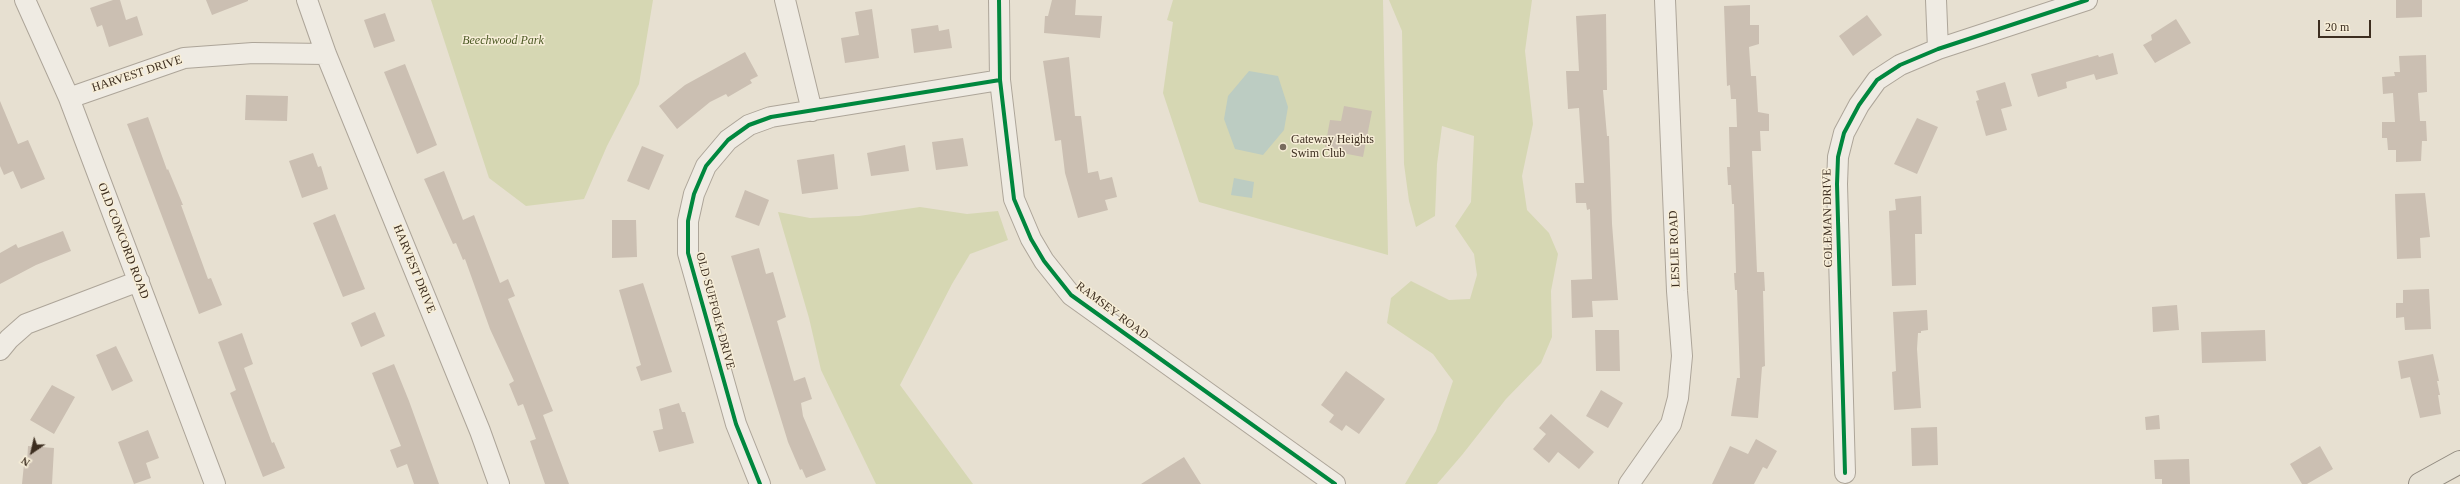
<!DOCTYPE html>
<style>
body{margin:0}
#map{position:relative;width:2460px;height:484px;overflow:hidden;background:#e7e0d1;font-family:Georgia,serif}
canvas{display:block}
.north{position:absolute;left:12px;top:432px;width:40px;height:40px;-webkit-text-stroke:3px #f7eed8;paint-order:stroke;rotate:214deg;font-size:11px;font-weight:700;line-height:16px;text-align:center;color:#3d2e20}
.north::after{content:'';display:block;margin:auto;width:14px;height:18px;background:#3d2e20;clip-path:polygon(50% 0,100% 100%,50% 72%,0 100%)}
.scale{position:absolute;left:2318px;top:20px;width:53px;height:18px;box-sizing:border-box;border:2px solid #3d2e20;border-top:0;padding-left:5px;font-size:12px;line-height:14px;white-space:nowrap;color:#3d2e20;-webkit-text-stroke:3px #f7eed8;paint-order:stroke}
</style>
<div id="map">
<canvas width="2460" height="484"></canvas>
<div class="north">N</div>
<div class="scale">20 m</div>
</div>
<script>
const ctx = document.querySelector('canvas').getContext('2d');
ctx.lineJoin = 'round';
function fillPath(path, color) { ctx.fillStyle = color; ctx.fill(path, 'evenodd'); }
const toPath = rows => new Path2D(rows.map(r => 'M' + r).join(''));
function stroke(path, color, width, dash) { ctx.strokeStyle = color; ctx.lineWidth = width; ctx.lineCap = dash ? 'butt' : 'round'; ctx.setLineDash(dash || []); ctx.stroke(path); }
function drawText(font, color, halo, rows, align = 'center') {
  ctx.font = font + ' Georgia,serif'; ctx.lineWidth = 3; ctx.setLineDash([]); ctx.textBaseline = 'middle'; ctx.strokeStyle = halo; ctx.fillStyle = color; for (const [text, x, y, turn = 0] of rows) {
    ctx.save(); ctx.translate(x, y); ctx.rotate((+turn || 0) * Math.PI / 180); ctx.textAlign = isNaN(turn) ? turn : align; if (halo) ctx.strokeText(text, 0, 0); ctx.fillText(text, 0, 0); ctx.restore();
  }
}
fillPath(toPath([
 [431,0,653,0,639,84,607,146,584,199,526,206,489,178],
 [1173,0,1383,0,1388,255,1199,202,1163,93,1173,22,1167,20],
 [1389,0,1532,0,1525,51,1533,124,1522,176,1527,210,1549,233,1558,254,1551,291,1552,337,1541,363,1506,399,1462,455,1437,484,1405,484,1436,431,1453,381,1433,354,1387,323,1391,298,1411,281,1449,300,1470,299,1477,275,1474,254,1455,226,1471,202,1474,136,1442,126,1437,164,1435,216,1416,227,1409,201,1404,164,1402,31],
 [920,207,967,214,998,211,1008,240,970,254,952,284,900,385,973,484,876,484,821,370,809,318,778,212,810,218,859,216]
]), '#d6d7b3');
fillPath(toPath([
 [1249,71,1278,76,1288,107,1284,130,1263,155,1235,149,1224,119,1228,96],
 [1234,178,1254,182,1252,198,1231,195]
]), '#bcccc2');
fillPath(toPath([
 [113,0,120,0,126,20,137,16,143,35,109,47,102,25,97,27,90,8],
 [206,0,248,0,248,1,212,15],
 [1052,0,1076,0,1075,15,1102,16,1100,38,1044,33,1045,16,1048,16],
 [2396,0,2422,0,2422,17,2396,18],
 [1750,5,1750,25,1759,25,1759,44,1749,47,1751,76,1756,76,1758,112,1769,114,1769,131,1760,131,1761,151,1752,151,1757,272,1764,272,1765,291,1763,291,1765,366,1762,367,1758,418,1731,416,1737,378,1740,378,1737,290,1735,290,1734,273,1736,273,1734,204,1732,204,1731,185,1728,185,1727,167,1730,167,1729,127,1737,127,1736,99,1731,99,1730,85,1727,86,1724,6],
 [872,9,879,58,845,63,841,38,859,35,855,12],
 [385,13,395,41,374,48,364,20],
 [1606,14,1607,90,1603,90,1607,136,1609,136,1612,224,1618,300,1592,301,1593,317,1572,318,1571,280,1592,279,1590,209,1587,210,1586,203,1576,203,1575,183,1584,183,1579,108,1568,109,1566,71,1579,71,1576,16],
 [1867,15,1882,35,1853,56,1839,36],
 [2176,19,2191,43,2155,63,2143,45,2152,40,2151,35],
 [938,25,939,31,949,29,952,48,914,53,911,29],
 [745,52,758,76,750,80,752,83,728,97,726,94,710,102,677,129,659,106,685,85],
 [2113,53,2118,74,2096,80,2094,74,2066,82,2067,88,2038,97,2031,74,2098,55,2099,57],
 [2426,55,2427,92,2418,93,2420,121,2426,121,2427,141,2422,141,2421,161,2396,162,2396,150,2388,150,2387,138,2382,138,2382,122,2395,122,2393,93,2383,94,2382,77,2395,76,2394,72,2400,72,2399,56],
 [1069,57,1075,116,1081,116,1088,173,1098,171,1100,180,1112,177,1117,197,1105,200,1108,210,1078,218,1065,173,1061,140,1055,141,1043,61],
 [405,64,437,145,417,154,384,72],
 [2005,82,2012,106,2001,109,2007,130,1986,136,1976,101,1979,100,1976,91],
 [246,95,288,96,287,121,245,120],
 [0,101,18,144,28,140,45,179,21,189,13,171,4,175,0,166],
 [1344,106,1372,111,1363,157,1337,152,1337,149,1325,147,1330,120,1341,121],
 [148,117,167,170,168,169,183,205,181,205,208,279,211,278,222,305,199,314,127,124],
 [1917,118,1938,127,1917,174,1894,164],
 [963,138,968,166,936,170,932,142],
 [905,145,909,171,871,176,867,153],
 [642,146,664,155,649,190,627,181],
 [313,153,318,167,321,166,328,189,302,198,289,161],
 [834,154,838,189,802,194,797,160],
 [444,171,463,220,474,215,500,283,508,279,515,296,508,299,553,411,543,415,569,484,545,484,530,441,536,439,523,404,518,406,509,384,514,381,490,329,465,259,463,260,456,243,453,244,424,179],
 [745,190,769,200,759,226,735,217],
 [2425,193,2430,237,2420,238,2421,258,2397,259,2395,194],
 [1921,196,1922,234,1915,234,1916,285,1892,286,1889,211,1896,210,1895,199],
 [335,214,365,289,343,297,313,223],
 [612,220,636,220,637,257,612,258],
 [63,231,71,251,36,265,0,284,0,253,16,244,18,248],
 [759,248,766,274,773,272,786,317,777,321,794,381,805,377,812,399,801,403,803,416,826,470,806,478,802,469,800,470,788,442,731,256],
 [643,283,672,372,641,381,636,367,641,365,619,290],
 [2429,289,2431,329,2405,330,2404,317,2396,318,2396,303,2403,303,2403,290],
 [2177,305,2179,330,2153,332,2152,307],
 [1927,310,1928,330,1921,331,1921,333,1918,333,1917,349,1921,408,1894,410,1892,372,1896,371,1893,312],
 [375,312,385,336,361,347,351,323],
 [1595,330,1619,330,1620,371,1596,371],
 [2265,330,2266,361,2202,363,2201,332],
 [242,333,253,364,244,368,272,443,274,442,285,468,263,477,230,393,236,390,218,342],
 [116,346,133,381,112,391,96,355],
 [2433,354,2439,381,2437,381,2440,395,2438,395,2441,414,2420,418,2410,377,2401,379,2398,361],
 [394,364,409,401,439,484,414,484,407,464,397,468,390,450,401,446,372,373],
 [1346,371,1385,399,1359,434,1346,425,1342,431,1329,422,1334,415,1321,405],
 [52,385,75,397,54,434,30,420],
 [1601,390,1623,403,1608,428,1586,416],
 [679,403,682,412,685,412,694,443,659,452,653,431,663,429,659,409],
 [1551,414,1594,452,1579,469,1558,452,1549,463,1533,449,1546,434,1539,428],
 [2159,415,2160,429,2146,430,2145,417],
 [1937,427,1938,465,1912,466,1911,428],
 [148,430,159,458,146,463,151,478,134,484,118,442],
 [1756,439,1777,451,1767,469,1763,467,1754,484,1712,484,1730,446,1748,454],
 [28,446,54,448,52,484,22,484,24,464,27,464],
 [2320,446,2333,469,2307,484,2302,484,2290,464],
 [1184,457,1201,484,1141,484],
 [2189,459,2190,484,2162,484,2162,479,2155,479,2154,460]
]), '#cbbfb2');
const minor = toPath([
 [25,0,69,98,215,484],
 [307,0,326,54,480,431,499,484],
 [785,0,812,111],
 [999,0,1000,80,1014,199,1031,239,1044,261,1071,295,1335,484],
 [1936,0,1938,49],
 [69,98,184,58,253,53,326,54],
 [0,350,9,339,26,324,139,281],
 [1845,473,1837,184,1838,157,1844,133,1859,105,1877,80,1900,65,1938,49,2087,0],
 [760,484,736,424,688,253,688,221,694,194,706,166,728,140,749,125,771,117,1000,80],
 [1629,484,1671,424,1678,398,1682,356,1677,291,1665,0]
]);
const major = toPath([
 [2420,484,2460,462]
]);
stroke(minor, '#ada599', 22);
stroke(major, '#928b80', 24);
stroke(minor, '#efebe3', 20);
stroke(major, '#e6e1d4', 22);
stroke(toPath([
 [999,0,1000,80,1014,199,1031,239,1044,261,1071,295,1335,484],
 [1845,473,1837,184,1838,157,1844,133,1859,105,1877,80,1900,65,1938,49,2087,0],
 [760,484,736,424,688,253,688,221,694,194,706,166,728,140,749,125,771,117,1000,80]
]), '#00873e', 4);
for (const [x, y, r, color] of [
 [1283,147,4,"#786c5e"]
]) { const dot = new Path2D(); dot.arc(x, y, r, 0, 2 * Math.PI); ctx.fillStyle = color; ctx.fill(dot); stroke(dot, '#f7eed8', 1.5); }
drawText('italic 12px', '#4d5a26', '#f7eed8', [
 ["Beechwood Park",503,41]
]);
drawText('12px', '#3d2e20', '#f7eed8', [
 ["HARVEST DRIVE",137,74,-18],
 ["COLEMAN DRIVE",1828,218,-91],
 ["OLD CONCORD ROAD",123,241,69],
 ["LESLIE ROAD",1675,249,-92],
 ["HARVEST DRIVE",414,269,68],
 ["OLD SUFFOLK DRIVE",715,311,75],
 ["RAMSEY ROAD",1112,311,37]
]);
drawText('12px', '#3d2e20', '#f7eed8', [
 ["Gateway Heights",1291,140],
 ["Swim Club",1291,154]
], 'left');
</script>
